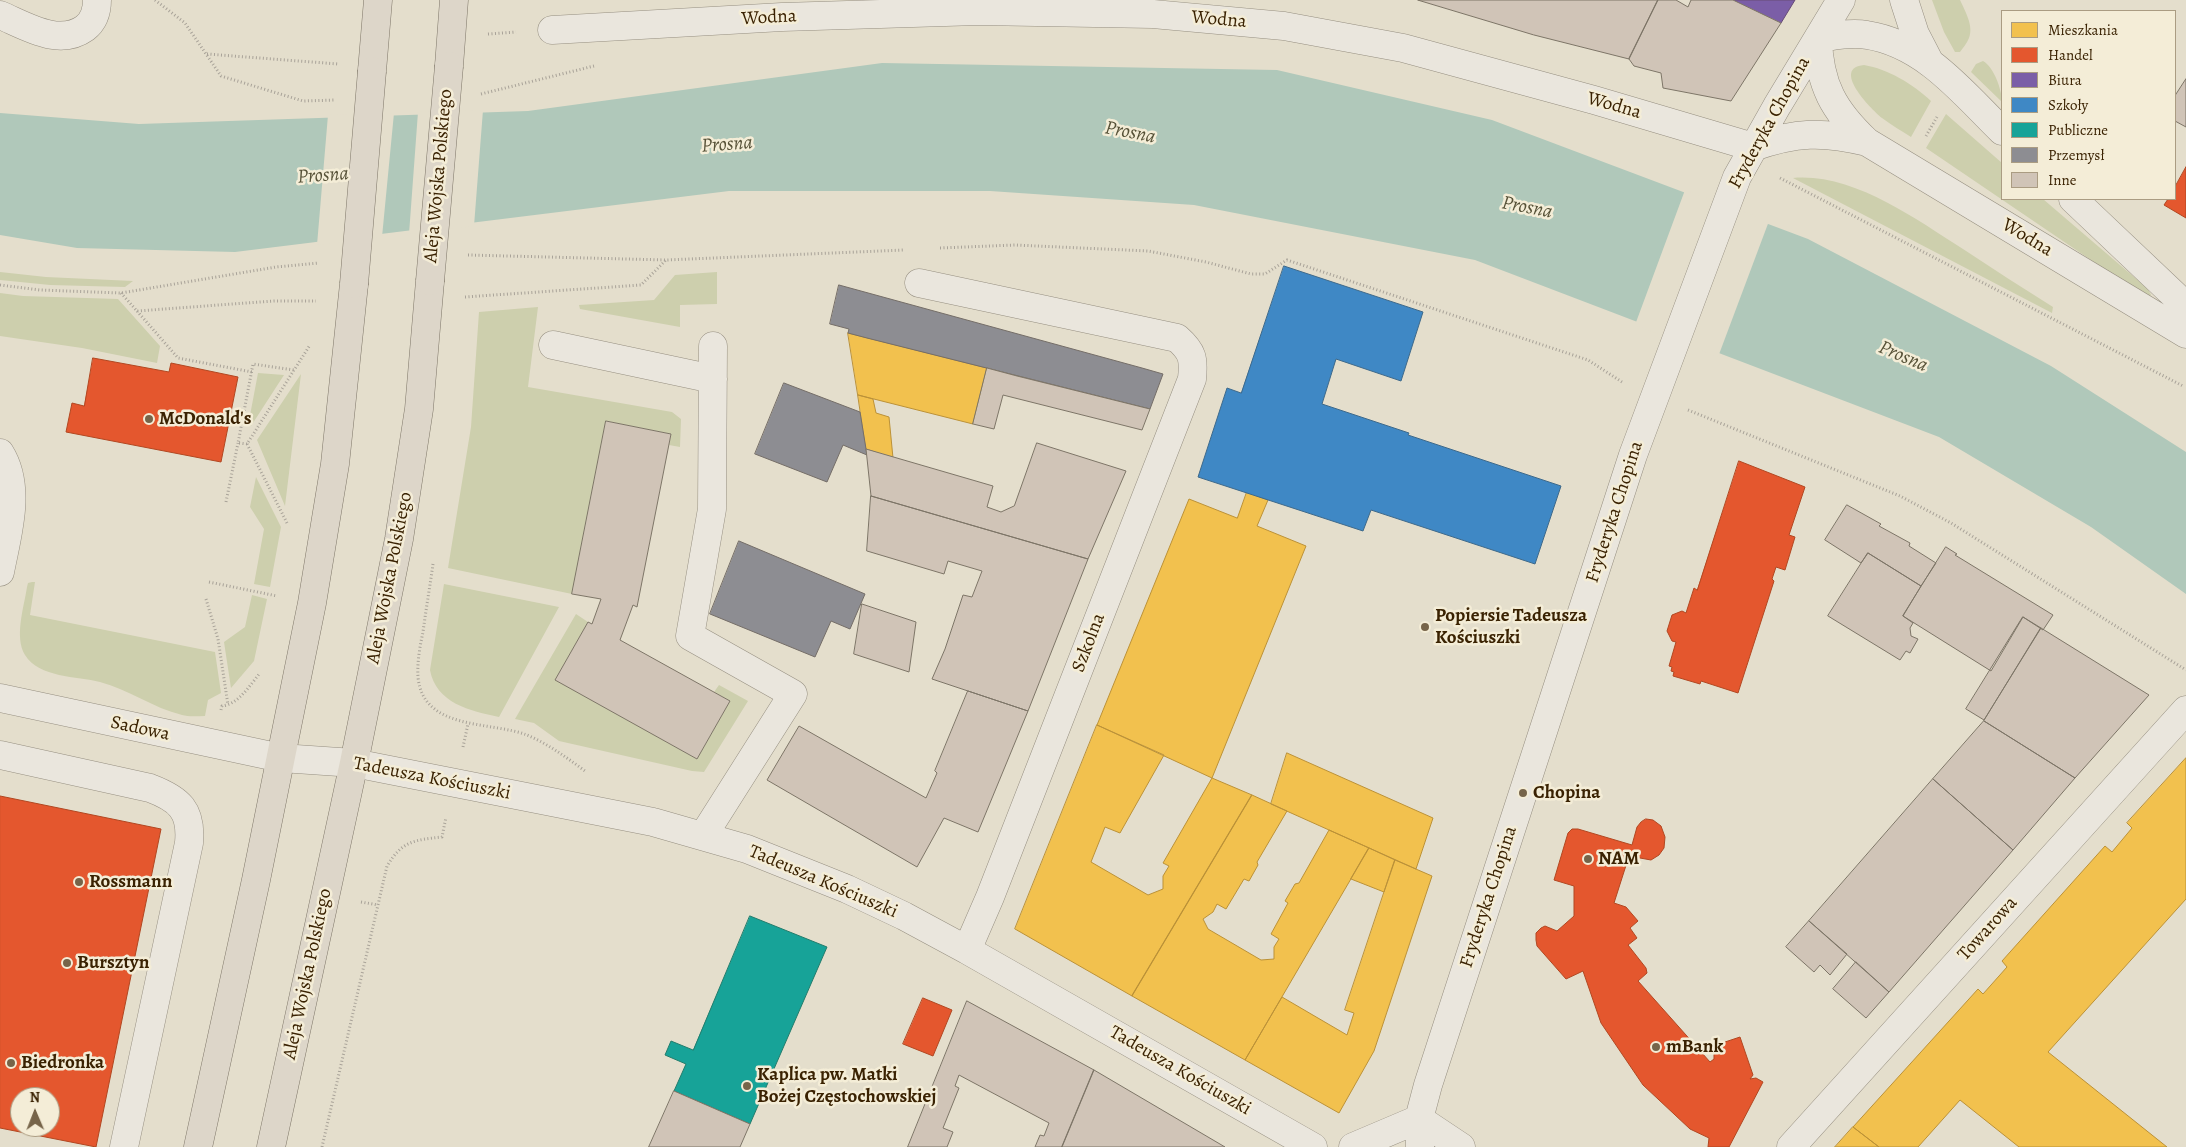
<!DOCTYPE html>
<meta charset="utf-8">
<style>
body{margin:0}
#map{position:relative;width:2186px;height:1147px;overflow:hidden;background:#e4decc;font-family:Alegreya,serif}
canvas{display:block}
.legend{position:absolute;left:2001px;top:10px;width:175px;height:190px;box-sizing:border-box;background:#f4edd7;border:1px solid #aa9c82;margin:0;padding:6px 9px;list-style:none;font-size:15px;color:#3a2202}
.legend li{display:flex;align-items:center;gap:10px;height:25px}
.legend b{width:25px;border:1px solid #aa9c82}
.north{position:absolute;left:10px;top:1087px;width:50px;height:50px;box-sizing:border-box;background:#f4edd7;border:1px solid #aa9c82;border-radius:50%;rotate:359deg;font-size:14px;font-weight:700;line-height:20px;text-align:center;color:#3a2202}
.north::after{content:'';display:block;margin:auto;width:18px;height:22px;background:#766449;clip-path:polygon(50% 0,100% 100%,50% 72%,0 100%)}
</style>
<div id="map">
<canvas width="2186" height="1147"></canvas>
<ul class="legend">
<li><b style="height:14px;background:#f2c14e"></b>Mieszkania</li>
<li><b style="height:14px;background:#e4572e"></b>Handel</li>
<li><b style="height:14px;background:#7b5ea7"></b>Biura</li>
<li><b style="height:14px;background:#3f88c5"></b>Szkoły</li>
<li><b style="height:14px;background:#17a398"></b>Publiczne</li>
<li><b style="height:14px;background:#8d8d92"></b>Przemysł</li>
<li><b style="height:14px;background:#d0c4b7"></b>Inne</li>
</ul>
<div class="north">N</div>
</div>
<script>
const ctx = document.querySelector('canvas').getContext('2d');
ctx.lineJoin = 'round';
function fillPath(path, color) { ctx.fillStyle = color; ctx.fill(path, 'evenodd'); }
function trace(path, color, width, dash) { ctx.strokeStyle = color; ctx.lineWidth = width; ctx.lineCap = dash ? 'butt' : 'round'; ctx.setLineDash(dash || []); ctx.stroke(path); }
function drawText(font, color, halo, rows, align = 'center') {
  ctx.font = font + ' Alegreya,serif'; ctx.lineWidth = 5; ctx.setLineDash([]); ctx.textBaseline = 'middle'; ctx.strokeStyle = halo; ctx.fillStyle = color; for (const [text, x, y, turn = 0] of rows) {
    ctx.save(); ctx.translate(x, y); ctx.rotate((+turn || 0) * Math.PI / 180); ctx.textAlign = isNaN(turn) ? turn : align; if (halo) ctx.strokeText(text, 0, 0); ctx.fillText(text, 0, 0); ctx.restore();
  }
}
fillPath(new Path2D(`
 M1932 0H1960C1965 11 1974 26 1969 38 1967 43 1963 48 1960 52H1955L1944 32Z
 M1983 61C1994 67 2002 90 2002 102L1971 72 1976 64Z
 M1864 65C1888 69 1913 84 1931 101L1911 137C1902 131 1891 125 1882 118 1870 108 1831 68 1864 65Z
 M1946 114 2002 163V199H2043L2148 289 2151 295 2149 297 2141 294 1926 148Z
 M1793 178C1853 173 1914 218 1963 249 1993 269 2023 288 2053 307L2052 313Z
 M0 272 46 277 133 281 125 287 50 285 0 280Z
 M717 272V304L680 305V327L580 309 579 305 654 300 675 275Z
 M0 293 23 296 118 299 160 346 157 363 82 348 0 336Z
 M538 307 528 387 672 412 681 419 680 447 669 445 671 434 606 421 572 594 448 568 471 427 479 312Z
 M258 373 284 375 251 426H248Z
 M301 374 285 506 257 440Z
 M256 477 281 527 270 587 254 584 264 529 250 507Z
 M32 582H35L30 615 215 652 221 693 208 700 205 716C197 716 189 717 182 715 153 708 128 689 100 682 77 676 39 678 25 655 14 637 24 607 27 587L28 583Z
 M444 584 559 607 499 717C470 711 436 703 430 670Z
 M252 595 267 599 254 661 231 688 224 642 245 627Z
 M576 614 588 622 556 680 697 759 730 701 714 692 719 685 748 701 704 772 692 771 559 741 534 723 515 719Z`), '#cdcfad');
fillPath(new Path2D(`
 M882 63 1277 70 1492 120 1808 239 2051 366 2186 452V594L2091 527 1939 437 1475 260 1194 205 990 191H729L235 252 77 248 0 235V113L139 124 528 111Z`), '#b0c8ba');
fillPath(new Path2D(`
 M483 110 474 226 409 234 418 112Z
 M394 113 382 237 317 245 328 115Z
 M1685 190 1769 221 1718 357 1635 325Z`), '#e4decc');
const homes = new Path2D(`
 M848 333 987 368 973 424 858 395Z
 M858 395 873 399 876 413 889 417 893 458 866 449Z
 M1247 492 1268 500 1257 526 1306 546 1212 778 1097 725 1189 499 1237 518Z
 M1097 725 1164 755 1120 833 1105 827 1091 862 1148 895 1163 889V876L1169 866 1163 863 1212 778 1252 795 1132 996 1015 929Z
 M1287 753 1433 818 1416 869 1271 804Z
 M2186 758V899L2048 1052 2167 1147H2019L1960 1100 1918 1147H1879L1853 1127 1978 989 1983 994 2007 967 2002 961 2105 846 2112 852 2132 828 2127 823Z
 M1252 795 1287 811 1257 862 1258 865 1249 881 1244 879 1226 909 1217 904 1213 912 1203 919 1208 929 1261 960 1274 959V947L1279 939 1271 934 1288 903 1285 901 1295 884 1299 883 1329 830 1369 848 1245 1060 1132 996Z
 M1369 848 1395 860 1384 892 1351 879Z
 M1395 860 1432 876 1374 1051 1339 1113 1245 1060 1282 997 1347 1035 1354 1013 1345 1010Z
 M1853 1127 1879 1147H1835Z`);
fillPath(homes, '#f2c14e');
trace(homes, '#bb9137', 1);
const shops = new Path2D(`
 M2186 167V218L2164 205 2168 199H2175V187Z
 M93 358 169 372 171 363 238 377 221 462 66 432 72 403 84 406Z
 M1739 461 1805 487 1789 535 1795 537 1785 570 1776 567 1772 579 1774 581 1738 693 1701 681 1700 684 1673 676 1674 672 1671 671 1672 667 1669 666 1676 642 1672 641 1667 631 1672 615 1682 611 1686 613 1694 588 1697 590Z
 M0 796 161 829 96 1147 0 1128ZM20 1097H50V1127H20Z
 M1646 819 1653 820 1661 826 1665 837 1664 848 1659 855 1651 860 1629 856 1614 903 1626 907 1638 921 1630 928 1637 938 1628 945 1646 968 1647 973 1638 981 1710 1062 1714 1059V1054L1717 1049 1716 1045 1740 1037 1753 1075 1750 1079 1756 1078 1763 1082 1729 1147H1708L1709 1138 1690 1129 1643 1085 1601 1023 1583 971 1566 979 1537 946 1536 940V933L1541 928 1545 926 1557 931 1574 916V886L1554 880 1568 833 1572 829H1578L1632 845 1637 827 1641 822Z
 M923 998 952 1010 933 1056 903 1044Z`);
fillPath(shops, '#e4572e');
trace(shops, '#b14721', 1);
const offices = new Path2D(`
 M1733 0H1795L1781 23Z`);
fillPath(offices, '#7b5ea7');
trace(offices, '#684c76', 1);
const schools = new Path2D(`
 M1284 266 1423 312 1401 381 1336 359 1322 404 1409 433 1408 435 1561 486 1535 564 1371 510 1363 531 1198 477 1227 388 1241 393Z`);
fillPath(schools, '#3f88c5');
trace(schools, '#3e698a', 1);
const public = new Path2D(`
 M750 916 827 947 750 1124 674 1091 686 1064 665 1055 671 1041 693 1050Z`);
fillPath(public, '#17a398');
trace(public, '#227c6b', 1);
const industry = new Path2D(`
 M839 285 1142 368 1163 374 1150 409 867 338 848 333 849 329 830 324Z
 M784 383 860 412 867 455 843 445 827 482 755 454Z
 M739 541 865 594 850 629 831 621 815 657 710 614Z`);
fillPath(industry, '#8d8d92');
trace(industry, '#746d67', 1);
const building = new Path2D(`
 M1418 0H1658L1629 59 1534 35Z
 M1658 0H1676L1688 7 1691 0H1733L1781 23 1731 101 1663 88 1661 73 1634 66 1629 59Z
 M2186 79V127L2175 121V96Z
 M987 368 1017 376 1150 409 1142 430 1003 395 994 429 973 424Z
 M606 421 671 434 637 607 633 605 620 640 730 701 697 759 555 680 588 622 592 624 601 599 572 594Z
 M1037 443 1126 471 1088 559 871 496 866 449 993 486 987 507 1001 512 1014 506Z
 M871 496 1088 559 1028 711 932 679 945 649 963 595 972 597 982 571 948 561 944 574 867 551Z
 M1847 505 1881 524 1879 526 1910 543 1909 546 1936 563 1921 586 1868 553 1861 563 1825 540Z
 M1946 547 1957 554 1955 555 2053 615 2043 630 2023 617 1991 671 1903 616Z
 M1868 553 1921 586 1903 616 1913 623 1910 628 1911 636 1918 639 1910 653 1906 651 1900 660 1828 616Z
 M862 604 916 622 909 672 854 654Z
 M2023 617 2041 628 1984 720 1966 709Z
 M2041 628 2149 695 2075 778 1984 721Z
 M968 691 1028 711 978 832 944 818 917 867 767 780 799 726 926 798 937 773 935 771Z
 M1984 721 2075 778 2013 850 1933 779Z
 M1933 779 2013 850 1889 992 1809 921Z
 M1809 921 1847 954 1830 975 1820 965 1814 972 1786 947Z
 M1856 962 1889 992 1866 1018 1833 989Z
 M967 1001 1094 1070 1062 1147H1035L1040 1135 1044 1136 1049 1123 959 1075 955 1086 959 1088 943 1128 953 1132 947 1147H908Z
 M1094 1070 1225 1147H1062Z
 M674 1091 750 1124 740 1147H649Z`);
fillPath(building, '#d0c4b7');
trace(building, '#7d7567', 1);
const minor = new Path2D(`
 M1904 0 1915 34 1930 63
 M0 15C26 26 59 47 85 28 94 21 97 11 97 0
 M552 30 782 17 978 11 1153 14 1284 26 1403 48 1594 100 1753 147C1796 132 1823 131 1867 142
 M1818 38C1819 85 1834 111 1867 142L2186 334
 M1818 38C1834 36 1851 32 1867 35 1925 44 1963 93 2002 131
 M2073 199 2186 306
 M919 283 1177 338C1193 352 1194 359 1192 379L990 897 967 950
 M553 345 713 379
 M0 453C22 488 7 535 0 572
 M0 698 281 758 354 763 653 822 747 849 847 889 904 916 967 950 1313 1147
 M0 755 150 788C179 799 192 810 189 843L124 1147
 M703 836 793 694 690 636 712 509 713 346
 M1419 1119 1461 1147
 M1353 1147 1419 1119
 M1420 1147 1419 1119 1428 1085 1633 455 1737 177 1777 106 1841 0
 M1791 1147 2186 710`);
const major = new Path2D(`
 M449 66 454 0
 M372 71 378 0
 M198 1147 256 880 312 603 335 464 354 284
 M271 1147 354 763 399 539 419 409 430 281`);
trace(minor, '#968f81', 29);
trace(major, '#7d7567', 29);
trace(new Path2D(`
 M155 0 185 23 221 76 303 101 335 100
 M488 34 516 32
 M207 54 338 64
 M481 94 594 66
 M1926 136 1937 117
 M1780 178 2183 386
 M940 248 1015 245 1148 251 1206 262 1251 274H1265L1287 260 1588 360 1622 382
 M468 255 666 260 904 250
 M0 285 40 290 121 293 276 267 319 263
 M121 293 137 311 274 301H316
 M465 297 641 285 666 260
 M137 311 178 358 252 372
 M1688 410 1900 496 1951 523 2186 670
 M247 444 238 443 253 364 294 370
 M226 502 238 443
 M287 523 247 444 310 345
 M433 564C430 586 426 609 423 632 420 646 417 662 418 677 423 731 491 721 527 735 548 744 566 757 585 771
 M209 582 277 596
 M206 599 218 639 228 705
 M221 710 222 706C239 704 250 685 260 673
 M463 747 468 724
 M361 902 378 905
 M322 1147 387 866C402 841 414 840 442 837L446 817`), '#a8a298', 3, [1, 2.5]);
trace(minor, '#eae6dd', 28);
trace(major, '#ddd6c9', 28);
const majorBridge = new Path2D(`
 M430 281 449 66
 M354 284 372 71`);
trace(majorBridge, '#7d7567', 29, []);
trace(majorBridge, '#ddd6c9', 28);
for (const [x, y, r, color] of [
 [149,419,5,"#766449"],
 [1425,627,5,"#766449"],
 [1523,793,5,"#766449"],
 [1588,859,5,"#766449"],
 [79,882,5,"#766449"],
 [67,963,5,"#766449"],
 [1656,1047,5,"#766449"],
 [11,1063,5,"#766449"],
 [747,1086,5,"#766449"]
]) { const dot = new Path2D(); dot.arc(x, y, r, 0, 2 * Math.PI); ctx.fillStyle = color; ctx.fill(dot); trace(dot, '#f4edd7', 2); }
drawText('19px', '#3a2202', '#f4edd7', [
 ["Wodna",769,18,-3],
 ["Wodna",1219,20,5],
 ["Wodna",1614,106,16],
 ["Fryderyka Chopina",1770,123,-61],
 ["Aleja Wojska Polskiego",439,176,-85],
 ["Wodna",2027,238,31],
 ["Fryderyka Chopina",1615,512,-72],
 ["Aleja Wojska Polskiego",390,578,-79],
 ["Szkolna",1089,643,-69],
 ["Sadowa",140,729,12],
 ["Tadeusza Kościuszki",432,779,11],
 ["Tadeusza Kościuszki",823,882,23],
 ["Fryderyka Chopina",1489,897,-72],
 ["Towarowa",1988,929,-48],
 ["Aleja Wojska Polskiego",308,974,-78],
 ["Tadeusza Kościuszki",1180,1071,30]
]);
drawText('bold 19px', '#3a2202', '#f4edd7', [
 ["McDonald's",159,419],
 ["Popiersie Tadeusza",1435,616],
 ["Kościuszki",1435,638],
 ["Chopina",1533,793],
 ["NAM",1598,859],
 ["Rossmann",89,882],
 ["Bursztyn",77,963],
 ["mBank",1666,1047],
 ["Biedronka",21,1063],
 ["Kaplica pw. Matki",757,1075],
 ["Bożej Częstochowskiej",757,1097]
], 'left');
drawText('italic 20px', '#565137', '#f4edd7', [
 ["Prosna",1130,133,11],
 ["Prosna",727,145,-4],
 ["Prosna",323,176,-4],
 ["Prosna",1527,208,11],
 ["Prosna",1903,357,23]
]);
</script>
